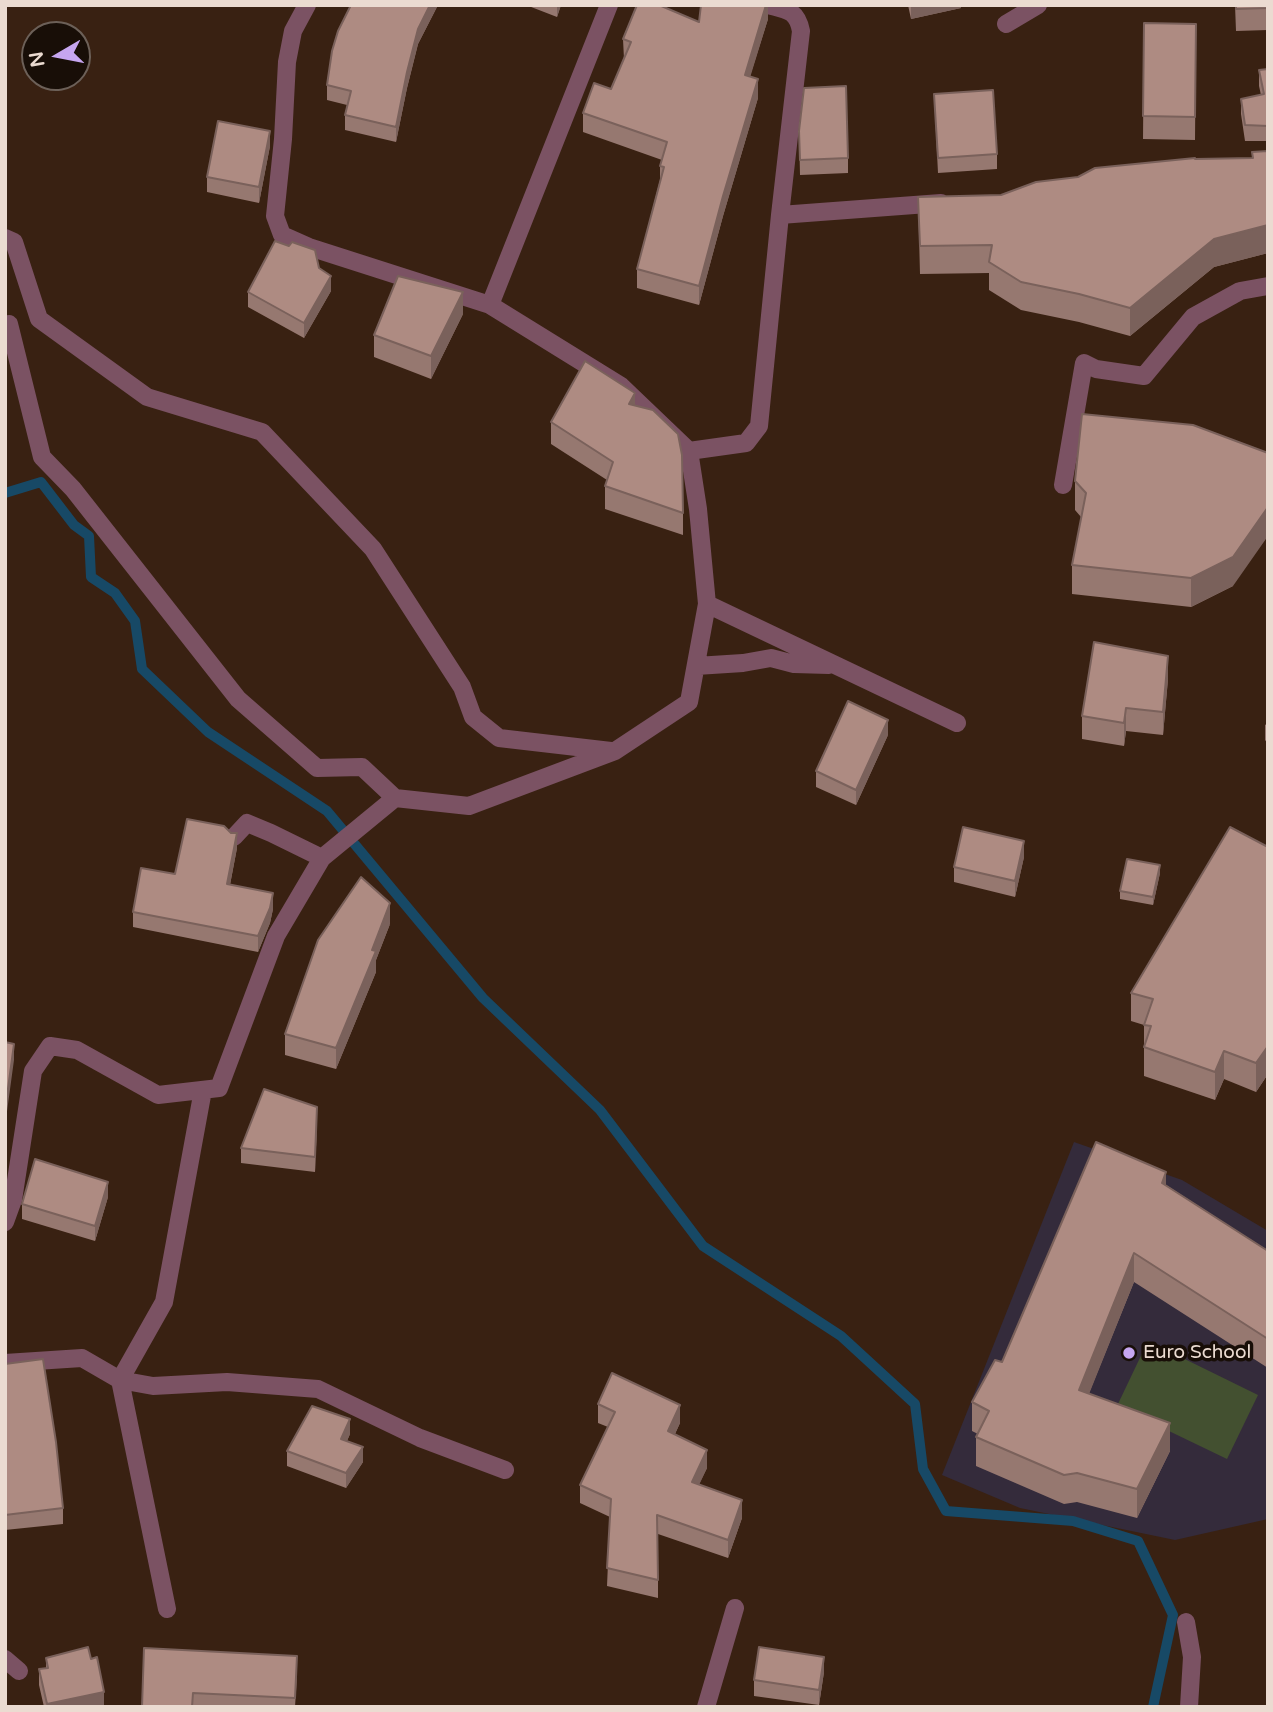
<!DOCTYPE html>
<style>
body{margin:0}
#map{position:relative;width:1273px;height:1712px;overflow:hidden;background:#392112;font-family:"Varela Round",sans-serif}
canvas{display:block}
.frame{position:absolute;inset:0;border:7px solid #ebdbd1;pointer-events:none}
.north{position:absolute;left:21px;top:21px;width:70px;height:70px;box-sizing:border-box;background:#180e07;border:2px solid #6c6058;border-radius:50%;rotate:260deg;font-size:19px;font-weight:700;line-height:28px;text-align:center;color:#ebdbd1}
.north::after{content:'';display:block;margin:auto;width:24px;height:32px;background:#c6a6f0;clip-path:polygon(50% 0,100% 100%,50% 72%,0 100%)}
</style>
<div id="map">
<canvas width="1273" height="1712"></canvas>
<div class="frame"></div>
<div class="north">N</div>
</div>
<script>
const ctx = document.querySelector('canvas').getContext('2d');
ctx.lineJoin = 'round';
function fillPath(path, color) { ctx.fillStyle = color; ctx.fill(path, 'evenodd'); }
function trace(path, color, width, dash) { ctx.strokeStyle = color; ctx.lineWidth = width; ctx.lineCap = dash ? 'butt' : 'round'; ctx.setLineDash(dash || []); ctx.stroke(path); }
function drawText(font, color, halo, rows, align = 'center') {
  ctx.font = font + ' "Varela Round",sans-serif'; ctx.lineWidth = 7; ctx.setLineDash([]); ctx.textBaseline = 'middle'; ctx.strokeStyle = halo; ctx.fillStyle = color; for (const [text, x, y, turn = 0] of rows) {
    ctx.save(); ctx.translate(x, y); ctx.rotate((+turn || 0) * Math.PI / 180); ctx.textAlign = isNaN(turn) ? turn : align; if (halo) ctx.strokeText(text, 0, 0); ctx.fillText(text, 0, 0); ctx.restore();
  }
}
fillPath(new Path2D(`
 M1074 1142 1182 1180 1268 1231V1519L1175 1540 1020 1508 942 1475Z`), '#342b3b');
fillPath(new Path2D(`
 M1148 1341 1258 1395 1227 1459 1117 1406Z`), '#435030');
trace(new Path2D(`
 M5 493 41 482 74 525 89 536 91 577 115 593 135 621 142 669 208 732 327 811 483 998 600 1110 703 1246 841 1336 915 1404 923 1469 946 1511 1073 1521 1138 1541 1173 1615 1153 1707`), '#174966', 10);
trace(new Path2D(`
 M1006 24 1038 5
 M780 215 941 203
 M5 238 14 242 39 319 147 397 262 432 373 549 462 687 473 717 499 738 611 751
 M490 305 609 5
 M9 324 42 457 73 489 238 699 317 768 362 767 395 798
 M689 451 746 443 759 426 780 215 801 31C797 10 787 10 768 5
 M1063 485 1084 363 1096 369 1144 376 1193 317 1240 291 1268 286
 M707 604 957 723
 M696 666 743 663 771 658 794 664 829 665
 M234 837 247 823 271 833 322 858
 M203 1090 164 1302 120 1380 153 1386 227 1382 318 1389 420 1438 505 1470
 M5 1222 13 1200 33 1071 50 1046 77 1050 158 1095 219 1088 276 936 322 858 395 798 469 806 615 751 689 702 707 604 698 509 689 451 621 386 490 305 309 247 282 235 275 216 283 139 287 62 293 31 307 5
 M5 1363 82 1358 120 1380 167 1609
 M1186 1622 1192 1657 1189 1707
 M5 1659 19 1671
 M706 1707 735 1608`), '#7b5263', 18);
fillPath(new Path2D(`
 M351 5H438L418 44 407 88 396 142 345 130V115L347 105 327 100V85Z
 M526 5H561L557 17Z
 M768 5V19L750 76 758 98 723 216 699 305 637 288V269L660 180V166L662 160 583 132V113L611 89 624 59 623 39Z
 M908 5H961V8L911 19Z
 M1235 5H1268V30L1236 31Z
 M1144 23 1196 24 1195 140 1143 139Z
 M1268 69V141H1245L1241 114V99L1261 95 1259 86V70Z
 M934 94 997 154V169L938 173Z
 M799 131 848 158V173L800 175Z
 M270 146 259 203 207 192V177Z
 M1268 151V253L1214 267 1130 336 1079 322 1021 310 989 290V273L920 274 918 197 1001 195 1078 177 1195 159 1252 158V152Z
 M289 246 319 268 331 291 304 338 248 307V292Z
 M463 314 431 379 374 357V335Z
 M635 406 683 513V535L605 509V486L607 480 551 444V422Z
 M1075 481 1233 586 1191 607 1072 594V565L1081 517 1075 510Z
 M1168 679 1163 735 1126 731 1124 746 1082 739V716Z
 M1268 723V744L1265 740V725Z
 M888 735 856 805 816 787V771Z
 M1268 847V1074L1256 1092 1224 1079 1215 1100 1144 1076V1025L1131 1021V993Z
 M237 848 230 885 273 909 270 923 258 952 133 927V912L175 874Z
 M1024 857 1015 897 954 882V867Z
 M1160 873 1153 905 1120 899V891Z
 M390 924 376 960V972L336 1069 285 1055V1034Z
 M317 1123 315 1172 241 1163V1148Z
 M1166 1185 1268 1251V1368L1134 1282 1089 1393 1170 1451 1137 1518 1077 1502 1064 1504 976 1466V1437L978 1434 972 1431V1402L1002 1362Z
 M108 1197 95 1241 22 1219V1204Z
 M5 1364 63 1508V1524L5 1530Z
 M598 1404 680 1423 675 1434 707 1468 699 1484 742 1518 728 1558 658 1534V1598L607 1586 610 1517 580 1503V1485L608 1427 598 1423Z
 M350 1434 347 1441 363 1462 346 1488 287 1466V1451Z
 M144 1648 297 1676 295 1707H142Z
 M46 1658 104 1707H44L39 1685V1669L46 1668Z
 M824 1672 819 1705 754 1696V1680Z`), '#967870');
fillPath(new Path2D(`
 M430 5H438L418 44 407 88 396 142V127L407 72 418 29Z
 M557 5H561L557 17Z
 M766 5H768V19L745 94V75Z
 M911 5H961V8L911 19Z
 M758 79V98L723 216 699 305V286L723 196Z
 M270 131V146L259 203V187Z
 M1268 225V253L1214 267 1130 336V308L1214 239Z
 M331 276V291L304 338V323Z
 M463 292V314L431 379V356Z
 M635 393V416L629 404Z
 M1268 507V536L1233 586 1191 607V578Z
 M1168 656V679L1163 735V712Z
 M1126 708V731L1124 746V723Z
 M888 720V735L856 805V790Z
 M237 833V848L227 900V884Z
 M1024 841V857L1015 897V881Z
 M1160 865V873L1153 905V897Z
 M273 893V909L270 923 258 952V936Z
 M390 903V924L376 960V972L336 1069V1048L372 950Z
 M14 1044V1060L5 1126V1111Z
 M1268 1046V1074L1256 1092V1063Z
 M1224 1051V1079L1215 1100V1072Z
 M317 1107V1123L315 1172V1157Z
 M1166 1172V1201L1162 1183Z
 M108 1182V1197L95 1241V1226Z
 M1134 1253V1282L1079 1419V1390Z
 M680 1405V1423L668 1449V1431Z
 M350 1419V1434L341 1454V1439Z
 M1170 1423V1451L1137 1518V1489Z
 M363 1447V1462L346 1488V1473Z
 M707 1450V1468L692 1500V1482Z
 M742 1500V1518L728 1558V1540Z
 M824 1657V1672L819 1705V1690Z
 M104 1692V1707H47V1704Z`), '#7a615b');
const building = new Path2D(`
 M351 5H430L418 29 407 72 396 127 345 115 351 91 327 85 332 51 338 31Z
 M637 5H659L699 22 701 5H766L745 75 758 79 723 196 699 286 637 269 664 167 660 166 667 142 583 113 594 83 611 89 631 42 623 39Z
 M1236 5H1268V8L1236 9Z
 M1144 23 1196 24 1195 117 1143 116Z
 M1268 69V126L1245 125 1241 99 1264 94 1259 70Z
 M846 86 848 158 800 160 799 131 804 88Z
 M993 90 997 154 938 158 934 94Z
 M218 121 270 131 259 187 207 177Z
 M1268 151V225L1214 239 1130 308 1079 294 1021 282 989 262 992 245 920 246 918 197 1001 195 1036 182 1078 177 1095 168 1195 158V159L1253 158 1252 152Z
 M275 241 289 246 292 242 315 250 319 268 331 276 304 323 248 292Z
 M398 276 463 292 431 356 374 335Z
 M585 361 635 393 629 404 653 410 678 434 682 455 683 513 605 486 613 462 551 422Z
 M1082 414 1193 425 1268 453V507L1233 557 1191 578 1072 565 1086 493 1075 481Z
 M1094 642 1168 656 1163 712 1126 708 1124 723 1082 716Z
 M848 701 888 720 856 790 816 771Z
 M187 819 224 826 231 833H237L227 884 273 893 270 908 258 936 133 912 141 868 175 874Z
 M963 827 1024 841 1015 881 954 867Z
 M1230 827 1268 847V1046L1256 1063 1224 1051 1215 1072 1144 1047 1151 1026 1144 1025 1153 999 1131 993Z
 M1127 859 1160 865 1153 897 1120 891Z
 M361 877 390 903 372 950 376 951 336 1048 285 1034 318 940Z
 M5 1042 14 1044 5 1111Z
 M264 1089 317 1107 315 1157 241 1148Z
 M1096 1142 1166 1172 1162 1183 1268 1251V1339L1134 1253 1079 1390 1170 1423 1137 1489 1077 1473 1064 1475 976 1437 989 1411 972 1402 995 1360 1002 1362Z
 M35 1159 108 1182 95 1226 22 1204Z
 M43 1359 56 1442 63 1508 5 1515V1364Z
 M612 1373 680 1405 668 1431 707 1450 692 1482 742 1500 728 1540 657 1515 658 1580 607 1568 611 1499 580 1485 615 1412 598 1404Z
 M312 1406 350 1419 341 1439 363 1447 346 1473 287 1451Z
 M88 1647 91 1659 97 1657 104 1692 47 1704 39 1669 48 1668 46 1658Z
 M759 1647 824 1657 819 1690 754 1680Z
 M144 1648 297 1656 295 1698 193 1693 192 1707H142Z`);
fillPath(building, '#ae8b82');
trace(building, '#7a615b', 2);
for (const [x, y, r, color] of [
 [1129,1353,7,"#c6a6f0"]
]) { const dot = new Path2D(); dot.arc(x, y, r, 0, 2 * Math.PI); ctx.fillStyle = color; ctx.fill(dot); trace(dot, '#180e07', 2.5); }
drawText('19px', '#ebdbd1', '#180e07', [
 ["Euro School",1143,1353]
], 'left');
</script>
